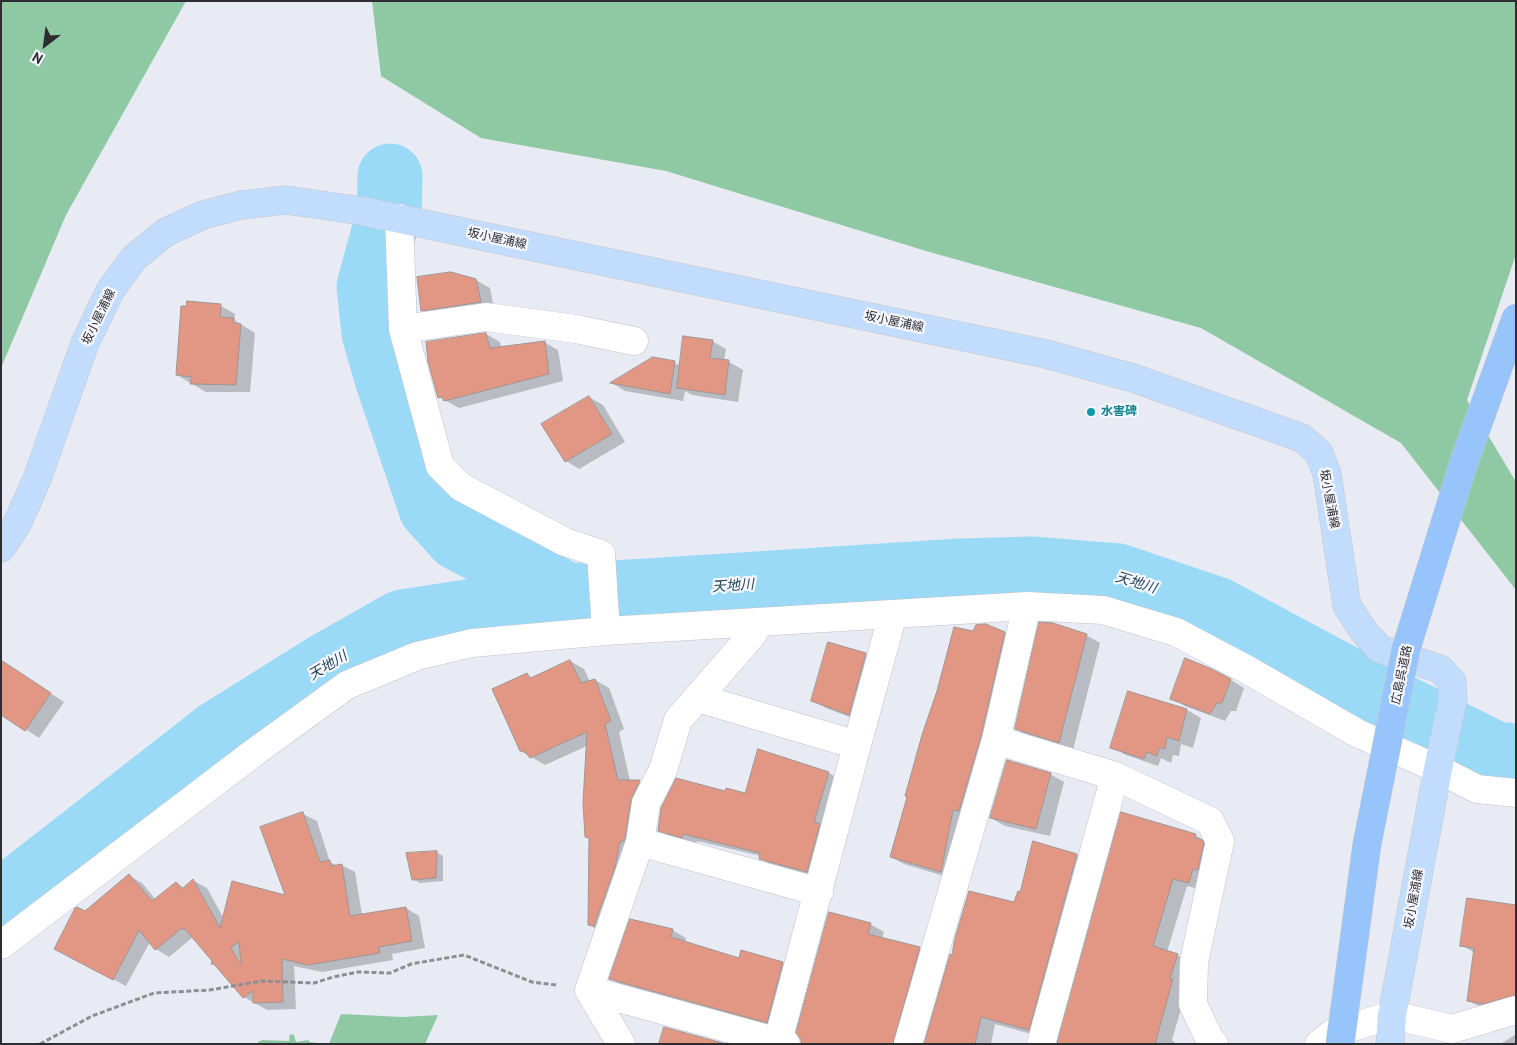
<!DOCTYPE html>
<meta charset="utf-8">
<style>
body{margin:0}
#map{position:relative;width:1517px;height:1045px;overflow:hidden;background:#e8eaf4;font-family:"PT Sans",sans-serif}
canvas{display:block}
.frame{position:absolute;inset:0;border:2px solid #2d2d31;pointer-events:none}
.north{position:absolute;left:20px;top:20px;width:50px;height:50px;-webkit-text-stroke:4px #f6f7ff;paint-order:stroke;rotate:210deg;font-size:14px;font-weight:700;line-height:20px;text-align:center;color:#2d2d31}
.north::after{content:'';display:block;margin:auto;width:18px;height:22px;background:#2d2d31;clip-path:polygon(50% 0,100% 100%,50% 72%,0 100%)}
</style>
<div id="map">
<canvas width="1517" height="1045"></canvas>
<div class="frame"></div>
<div class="north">N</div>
</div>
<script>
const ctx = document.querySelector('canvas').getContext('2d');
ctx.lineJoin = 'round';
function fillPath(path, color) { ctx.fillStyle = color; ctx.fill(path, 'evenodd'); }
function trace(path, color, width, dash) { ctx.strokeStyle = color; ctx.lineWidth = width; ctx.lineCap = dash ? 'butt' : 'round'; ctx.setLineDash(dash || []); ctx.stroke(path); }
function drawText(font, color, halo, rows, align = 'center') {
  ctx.font = font + ' "PT Sans","Noto Sans JP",sans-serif'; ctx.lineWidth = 4.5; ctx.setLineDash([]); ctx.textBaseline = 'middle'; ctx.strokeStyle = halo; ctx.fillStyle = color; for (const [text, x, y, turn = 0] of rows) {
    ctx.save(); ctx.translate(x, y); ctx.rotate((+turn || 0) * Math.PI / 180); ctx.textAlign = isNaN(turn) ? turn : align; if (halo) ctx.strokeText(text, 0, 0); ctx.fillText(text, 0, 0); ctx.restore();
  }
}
fillPath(new Path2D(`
 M1 1H186L66 215 1 368Z
 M372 1H1516V254L1467 400 1516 482V590L1401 443 1201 328 926 251 666 171 481 138 381 76Z
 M341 1014 403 1017 438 1015 425 1044H329Z
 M290 1034 294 1035 296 1042 308 1040 310 1042 324 1044H258V1042L262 1040 289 1041Z`), '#8ec9a3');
fillPath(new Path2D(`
 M476 280 490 288 494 309 436 318 422 310Z
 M221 306 235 314 234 320 255 333 250 392H206L177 375Z
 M486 334 500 342 501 347 544 342 558 350 563 381 459 408 439 397Z
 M712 341 726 349 724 361 729 362 743 370 738 402 692 395 685 391 683 401 625 391 612 383 654 359 674 363 681 366Z
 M589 397 603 405 625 442 579 469 566 461Z
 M974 632 1004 633 1018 641 954 879 904 864 891 857Z
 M1086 635 1100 643 1073 750 1030 737 1016 729Z
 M866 654 879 662 863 722 826 708 813 700Z
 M570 661 584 669 590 682 595 680 609 688 624 729 619 732 630 781 640 782 653 789 603 933 589 925 590 838 587 746 545 765 521 751 527 675 533 678Z
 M25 676 64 702 39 738 1 713Z
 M1231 680 1244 688 1236 711H1231L1225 721 1185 706 1172 698Z
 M1128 692 1187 710 1201 718 1193 748 1181 744 1179 756 1173 755 1171 763 1161 758 1158 766 1126 755 1112 747Z
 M759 751 829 773 843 781 821 879 774 866 760 858 761 856 697 841 696 845 673 838 659 830 726 792 746 795Z
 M1050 774 1064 782 1050 836 1005 826 991 818Z
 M303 814 317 821 330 862 337 866 341 865 355 872 362 915 406 908 419 916 425 948 392 954 393 960 322 972 294 966 296 1009 267 1010 244 997 219 968 212 964 213 961 193 937 169 957 156 949 150 942 126 986 69 956 85 912 129 876 142 883 156 900 176 883 185 888 194 881 207 888 224 919 287 897Z
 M1195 835 1209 843 1203 890 1187 886 1167 952 1177 955 1191 963 1187 988 1172 1040 1176 1044H1066Z
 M1034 843 1077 855 1091 863 1042 1037 995 1024 991 1044H926L953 956 1015 904 1021 894Z
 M436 852 443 856V881L420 883 413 879Z
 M1516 907V1005L1482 1008 1468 1000 1475 953 1461 945Z
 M870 924 884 932 882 939 919 948 933 956 908 1044H802Z
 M672 930 686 938 685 943 739 960 782 963 796 971 781 1030 625 987 611 979Z
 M1516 1034V1044H1501Z`), '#0003');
trace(new Path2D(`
 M390 176 389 213 369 287 374 333 387 378 431 508 458 538 569 596
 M1 902 219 732 326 665 402 622 569 596 961 571 1032 569 1118 576 1216 609 1356 684 1495 754 1516 756`), '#9adaf7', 65);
const building = new Path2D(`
 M451 272 476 279 481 302 421 311 417 277Z
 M187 301 221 304 220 317 234 318V323L241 324 236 385 190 384 192 377 176 375 181 306H186Z
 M486 333 490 348 545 341 549 374 444 401 442 397 438 398 428 362 426 342Z
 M683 336 713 340 710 358 729 360 725 395 677 388Z
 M653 357 675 361 670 394 610 383Z
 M589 396 612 434 565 462 541 424Z
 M1039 622 1053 623 1087 634 1059 743 1015 729Z
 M986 624 1005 632 981 736 959 811 953 810 941 872 890 857 907 797 905 796 922 735 937 691 954 627 973 631 976 625Z
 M828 642 866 653 849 715 811 701Z
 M1185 658 1212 669 1231 679 1222 703H1217L1210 714 1170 699Z
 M1 660 51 693 25 731 1 715Z
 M570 660 581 683 595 679 611 721 605 724 618 780H640L631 800 625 838 624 841 620 842 615 867 594 926 588 925 589 838 585 837 583 803 587 732 530 758 525 752 520 751 492 689 527 673 530 678Z
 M1128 691 1187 709 1179 741 1167 737 1165 749 1159 748 1157 756 1147 752 1144 759 1110 748Z
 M758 749 829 772 814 822 820 824 807 872 759 859 760 853 683 834 682 838 658 831 661 808 676 778 725 791 726 788 745 793Z
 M1007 760 1051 773 1036 829 990 818Z
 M303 812 320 862 330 860 331 866 342 864 350 916 406 907 412 941 379 947 380 953 308 965 282 959 283 1002 253 1003V991L243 998 213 963 211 965 212 961 185 929 184 930 182 928 155 950 139 930 113 980 54 949 75 908 77 907 85 911 129 874 152 901 176 882 182 889 193 879 220 928 232 881 285 895 260 827ZM239 942 241 965 231 948Z
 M1121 812 1196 834 1195 838 1202 840 1204 843 1198 870 1193 869 1189 883 1173 879 1153 946 1178 954 1170 978 1173 979 1155 1044H1057Z
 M1033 841 1077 854 1029 1030 981 1017 975 1044H924L950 954 952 955 955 938 969 891 1014 902 1018 891 1020 892Z
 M437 851 436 878 412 880 406 853Z
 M1467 898 1516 905V995L1483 1004 1467 1001 1474 948 1460 946Z
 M829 912 871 923 868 934 920 947 893 1044H801V1040L796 1033Z
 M630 919 673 929 671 937 739 958 741 950 783 962 767 1023 609 979Z
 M664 1027 726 1044H659Z`);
fillPath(building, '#e29784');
trace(building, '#9f9592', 1);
const minor = new Path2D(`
 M399 218 403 329 440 466 461 487 565 542 601 554 606 631
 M403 329 486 317 576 329 634 341
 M698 698 857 745
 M996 740 1115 776 1210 821 1220 841 1194 962 1193 1004 1209 1038 1214 1044
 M640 842 819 892
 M1 945 256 751 347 685 417 656 472 643 606 631 1027 606 1103 610 1176 632 1246 669 1357 733 1438 769 1477 789 1516 793
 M589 990 786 1044
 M778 1041 857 745 893 614
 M621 1044 589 990 640 842 646 803 663 770 678 720 752 635 760 622
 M908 1044 996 740 1027 606
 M1041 1044 1115 776
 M1319 1044 1333 1033 1392 1015 1452 1029 1516 1010`);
const major = new Path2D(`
 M1 548 17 524 37 479 85 343 110 291 134 258 166 232 203 215 241 205 286 200 362 211 1046 354 1133 378 1302 438 1319 453 1327 474 1347 606 1365 633 1380 649 1440 669 1452 682 1453 699 1438 769 1392 1015 1390 1044`);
trace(minor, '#c0c2cb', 29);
trace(major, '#c8c8c9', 29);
trace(new Path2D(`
 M40 1044 92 1016 154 993 210 990 261 981 314 983 333 977 358 972 390 973 411 964 464 955 532 982 556 985`), '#8d8e95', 3, [5, 2.5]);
trace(minor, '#fff', 28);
trace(major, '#c1dcfd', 28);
const highwayBridge = new Path2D(`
 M1340 1044 1367 844 1406 649 1463 465 1516 318`);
trace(highwayBridge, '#c8c8c9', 29, []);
trace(highwayBridge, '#98c4fc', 28);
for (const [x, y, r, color] of [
 [1091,412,5,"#0f9aa8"]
]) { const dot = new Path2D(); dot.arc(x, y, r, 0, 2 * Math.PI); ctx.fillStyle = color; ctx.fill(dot); trace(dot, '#f6f7ff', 2); }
drawText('12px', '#2d2d31', '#f6f7ff', [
 ["坂小屋浦線",497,239,12],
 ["坂小屋浦線",99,317,-64],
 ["坂小屋浦線",894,322,12],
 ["坂小屋浦線",1329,499,79],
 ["広島呉道路",1402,675,-78],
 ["坂小屋浦線",1414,899,-80]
]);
drawText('bold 12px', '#0d838f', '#f6f7ff', [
 ["水害碑",1101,412]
], 'left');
drawText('italic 14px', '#193e4e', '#f6f7ff', [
 ["天地川",1136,583,17],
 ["天地川",733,586,-4],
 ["天地川",328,666,-31]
]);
</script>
